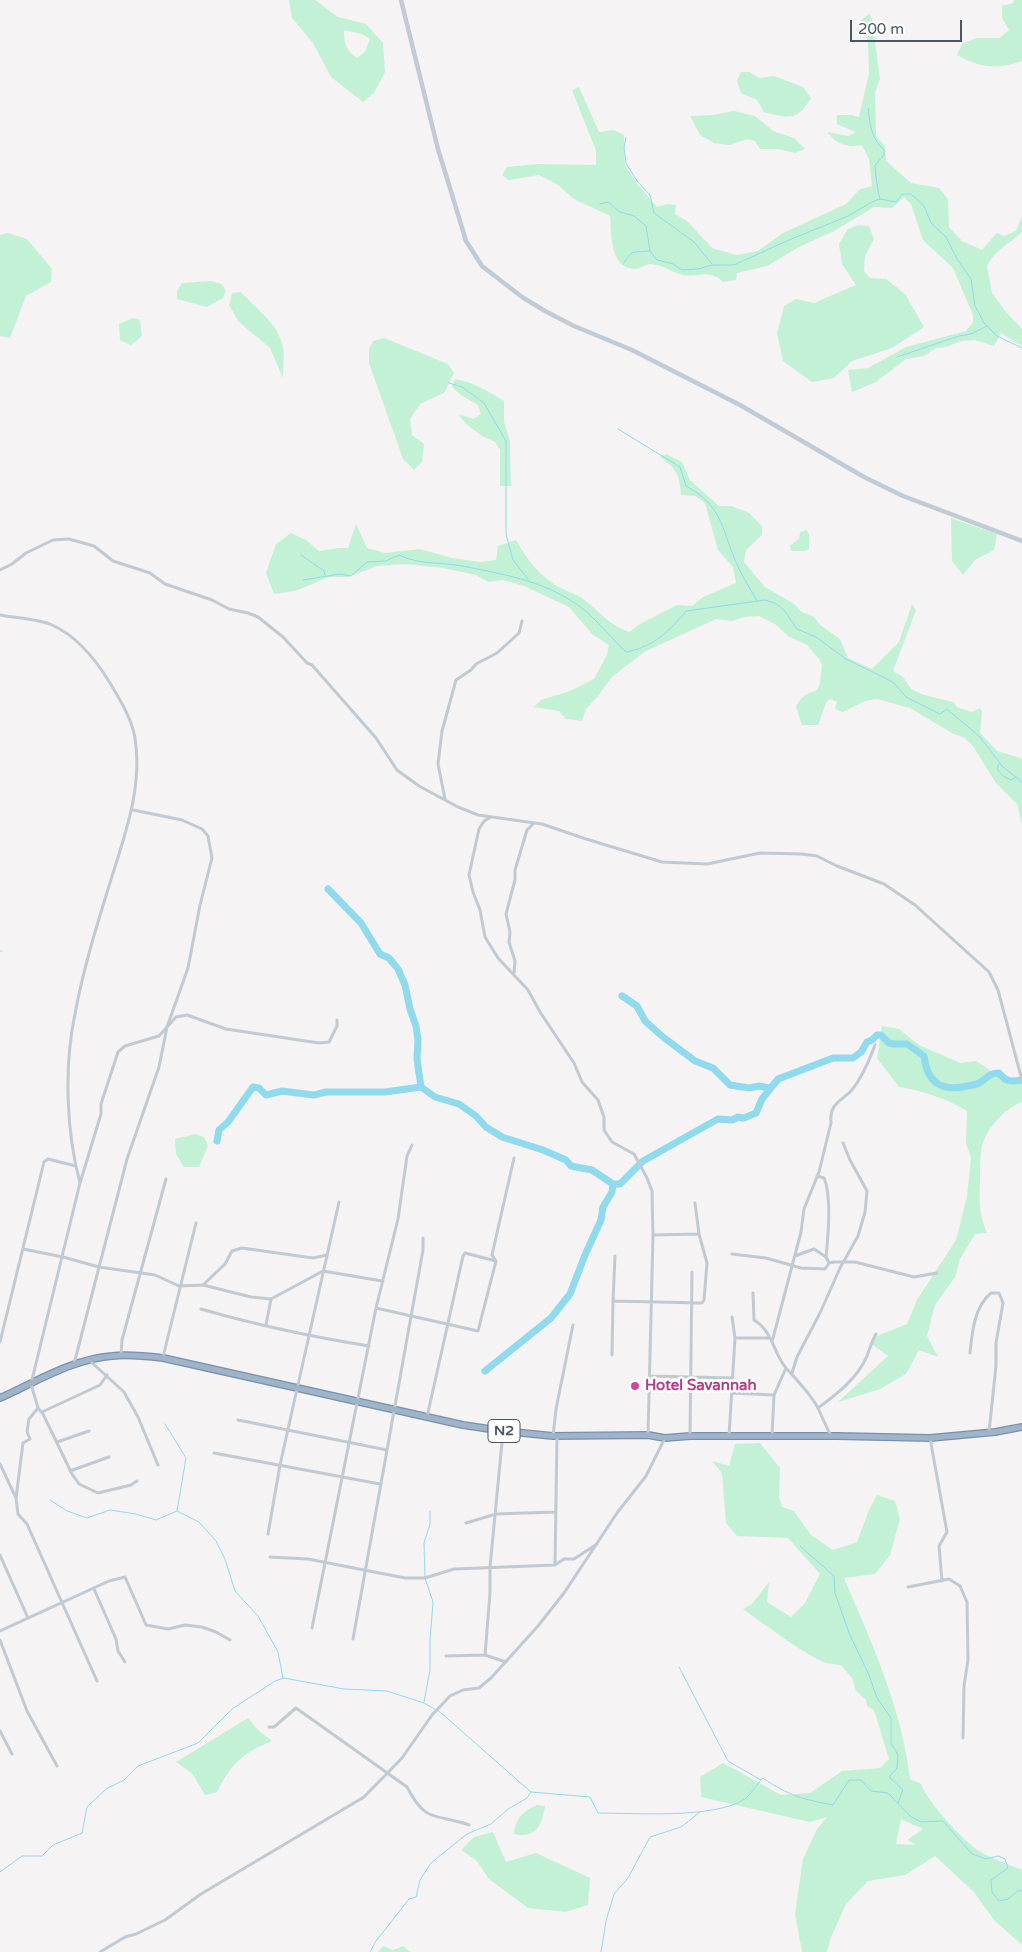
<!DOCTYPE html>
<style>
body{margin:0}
#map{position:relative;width:1022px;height:1952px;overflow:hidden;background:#f5f3f3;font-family:"Varela Round",sans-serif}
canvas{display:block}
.scale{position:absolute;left:850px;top:20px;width:112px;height:22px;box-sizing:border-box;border:2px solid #4a5661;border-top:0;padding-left:6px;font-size:15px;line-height:18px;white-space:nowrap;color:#4a5661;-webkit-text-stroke:4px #fff;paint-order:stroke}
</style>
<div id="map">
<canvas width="1022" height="1952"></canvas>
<div class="scale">200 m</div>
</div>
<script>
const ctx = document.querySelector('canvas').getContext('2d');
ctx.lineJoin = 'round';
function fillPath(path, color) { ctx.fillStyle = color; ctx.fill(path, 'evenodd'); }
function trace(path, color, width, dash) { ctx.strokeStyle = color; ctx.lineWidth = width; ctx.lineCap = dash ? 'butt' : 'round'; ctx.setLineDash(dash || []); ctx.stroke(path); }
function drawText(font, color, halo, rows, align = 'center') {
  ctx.font = font + ' "Varela Round",sans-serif'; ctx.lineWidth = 5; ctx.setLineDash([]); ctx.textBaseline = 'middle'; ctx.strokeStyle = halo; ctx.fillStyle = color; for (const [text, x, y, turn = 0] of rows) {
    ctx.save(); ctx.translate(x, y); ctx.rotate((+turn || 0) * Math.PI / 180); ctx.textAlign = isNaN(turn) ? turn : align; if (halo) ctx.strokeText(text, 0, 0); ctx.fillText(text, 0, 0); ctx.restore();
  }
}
fillPath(new Path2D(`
 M289 0H315L338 17 366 24 383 43 385 72 374 93 363 102 331 77 313 43 292 18ZM344 30 362 34 370 39 365 52 357 58C346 51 344 43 344 30Z
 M1014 0H1022V61C996 70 981 68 957 55L962 44 976 38H999L1009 30 1002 18V6L1013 3Z
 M869 14 872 19 880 79 875 92 876 136 885 146 886 161 911 183 939 188 948 199 949 227 962 241 982 250 997 233 1004 236 1016 231 1022 217V232C1008 245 996 249 987 266L992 293 1006 312 1022 329V346L1001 333 994 346 975 340 961 341 946 347 936 348 924 356 906 359 876 382 852 392 848 370 868 368 906 347 966 331 973 322V315L953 268 923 240 911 204 904 197 892 208 874 207 834 231 799 247 767 266 737 273 736 280 723 282C708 268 700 278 683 275 673 273 662 264 650 264 645 264 640 269 636 269 609 269 612 234 610 216L574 199 558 185 539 175 509 180 502 175 507 167 539 164 596 165V151L572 90 579 87 599 132 614 130 624 135 625 165 638 185 657 207 668 204 676 205 675 214 687 221 712 248 736 255 758 251 783 233 846 204 860 189 872 186 869 159 862 145C846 148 837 144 827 132L848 136 856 132 837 124V115H852L859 117 869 73 868 42 860 21Z
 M741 72H750L759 78 774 76 803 87 811 98C797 122 788 118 764 112L757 100 741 93 737 81Z
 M734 111 755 116 773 131 794 138 805 149 795 153 778 149H760L755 141 747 139 730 145 714 143 700 135 690 116 712 115Z
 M858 225 869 226 874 239 865 256 864 271 870 278 886 279 905 294 924 327 892 348 852 361 834 378 812 382 783 361 777 333 784 306 796 299 814 303 856 285 842 264 839 244 847 230Z
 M8 233 27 239 52 269 51 282 26 296 10 338 0 336V235Z
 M211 281 222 284 226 291 223 298 207 307 177 299V291L182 283Z
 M241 292C255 308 276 322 282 343 285 353 283 368 283 378L270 348 239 322 229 305 232 293Z
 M133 318 140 320 142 336 131 345 120 340 119 324Z
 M384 338 448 364 454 373 444 393 420 404 410 419 412 435 424 444 422 462 414 470 403 459 369 363V349L373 341Z
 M455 379C473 382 488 391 504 401V422L510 441 511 486H500V450L495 442 482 436 466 424 458 414 473 419 481 414 478 405 461 395 452 387Z
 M666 454 682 462 690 480 719 506H731L749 513 762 526V535L746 550 744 562 765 587 794 604 802 612 814 617 820 625 840 639 848 658 872 669 899 642 912 604 916 610 893 671 903 677 911 689 924 695 953 702 957 707 972 712 980 708 982 712 980 733 997 751 1020 758 1022 760V824L1017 804 996 783 973 746 965 738 952 733 910 708 877 699 865 701 843 712 835 709 837 702 831 699 827 701 818 725H802L796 707C801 696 806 694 817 690L820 683 822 665 819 659 807 645 788 636 775 624 759 616 744 617 732 621 716 619 644 652 612 677 598 696 586 709 582 721 566 719 559 711 534 707 541 700 570 691 594 679 607 655 609 645 592 634 569 607 524 586 503 580 488 582 476 575 443 568 405 564 377 566 348 577H329L295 591 274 594 266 573 276 544 291 533 306 540 319 551 339 548H348L356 524 367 548 385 553 420 549 452 558 480 562 496 560 498 546 516 540C527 560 541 578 561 588 568 592 576 594 582 598 598 610 610 626 629 632L640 624 677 605 692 606 703 597 736 583 733 567 718 550 705 503 695 496 681 495C680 475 676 468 660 457Z
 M951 518 997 534 994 550 975 560 963 575 952 561Z
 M806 530 809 534V549L805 551H791L790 546 799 538 800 532Z
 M882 1026 899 1029 919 1045 960 1063 976 1061 1011 1084 1022 1076V1102C1003 1109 985 1130 981 1150 980 1160 980 1171 980 1181 979 1202 979 1214 987 1233L975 1234 960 1259 955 1277 935 1305 927 1336 938 1357 919 1350 906 1374 880 1389 838 1402 888 1356 870 1343 877 1336 907 1324 917 1300 956 1240 967 1197 971 1157 966 1144 967 1111C945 1098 924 1091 899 1087L877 1058Z
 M196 1134 204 1137 208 1146 199 1167H184L176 1154 175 1139Z
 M760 1443 780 1468 779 1496 782 1507 794 1511 811 1535 833 1550 857 1542 869 1510 877 1495 895 1501 900 1519 890 1555 875 1574 844 1578C872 1643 902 1709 910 1779L921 1784C926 1800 964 1842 979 1851 992 1859 1008 1864 1022 1870V1945L994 1920 974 1892 935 1856 905 1875 868 1881 846 1904 831 1937 827 1952H802L795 1914 803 1859 817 1829 827 1817 810 1822 701 1797 700 1777 723 1763 781 1795 810 1793 842 1771 880 1768 889 1759 874 1710 867 1706 866 1700 856 1691 852 1678 841 1665C836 1664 830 1664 826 1663 800 1652 766 1625 743 1609L752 1604 769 1582 767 1602 791 1617 805 1603 820 1574 788 1538 737 1536 726 1523 722 1473 712 1461 729 1466 735 1444ZM901 1819 923 1829 907 1840 917 1845 896 1844Z
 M248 1718 258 1730 272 1741C242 1753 231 1764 217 1792L205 1795 192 1773 176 1762Z
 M537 1805 545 1806C542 1825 536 1839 514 1834 516 1818 522 1812 537 1805Z
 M493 1832 506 1862 536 1853 590 1878 588 1905 566 1912 528 1908 489 1879 477 1861 461 1850 474 1837Z
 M383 1946 393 1950 403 1946 410 1952H378Z`), '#c3f1d5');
trace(new Path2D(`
 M868 108C870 124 871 139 884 150V155L875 165C875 171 878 194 880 199
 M626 137 624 148 626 163 637 181 650 195 654 213 694 242 712 264
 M600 204 608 202 620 212 634 216 646 226 650 251 657 260 673 264 682 270 698 269 712 265H734L789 240 848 216 872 202 880 199 896 202 902 194H911L924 206 931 223 946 237 957 259 971 279 975 306 984 323 997 336 1022 348
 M624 263C632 248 635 253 649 251
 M897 357 959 336 971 334 987 326
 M449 383 462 387 484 403 506 441V534L513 560 528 579
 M618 429 680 467 686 486C721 505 721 525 735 560 741 574 749 587 757 601
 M301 555 324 571 325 575
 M303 580 340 574 351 576 367 562 386 561 399 555C419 565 441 562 462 566 507 575 553 582 589 614 602 626 613 640 626 652 653 647 669 632 686 611L765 600 775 603 784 610 797 629 816 637 846 659 883 677 894 683 906 697 940 714 947 709 980 737 1003 767 1022 782
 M999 764 997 769 1003 776 1011 780 1016 777
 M0 951H2
 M165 1424 186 1458 177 1511
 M50 1500 67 1511 87 1518 110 1510 136 1514 156 1520 177 1511 199 1522 216 1541 225 1559 235 1591 258 1616 278 1652 283 1678
 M800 1546 834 1576 835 1593 849 1633 869 1675 877 1698 891 1718V1743L898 1755 897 1768 889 1777 903 1790 898 1803
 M679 1667 728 1761 761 1780
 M424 1702 430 1670V1641L433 1602 425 1578 424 1543 430 1524V1511
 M0 1872 22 1856H42L53 1845 82 1833 87 1807 106 1789 124 1780 138 1766 198 1743 232 1709 275 1681 284 1678 344 1689 387 1691 424 1703 440 1712 531 1792 590 1797 598 1813C635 1813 714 1819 745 1799 751 1794 757 1784 763 1778 787 1795 805 1800 833 1805L849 1780H861L871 1791 888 1793 910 1816 921 1822 943 1821 972 1854 986 1859 998 1856 1005 1859 1008 1868 991 1880 992 1892 999 1901 1008 1899 1019 1890 1022 1892
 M370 1952 376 1941 409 1899 416 1897 420 1880 431 1863 467 1834 491 1824 508 1809 527 1798 531 1792
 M601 1952 606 1921 614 1894 628 1878 650 1837 681 1827 700 1812`), '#90daee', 1);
trace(new Path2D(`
 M328 889 361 923 380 954 389 958 398 969 405 985 410 1009 416 1026 418 1040 417 1059 421 1087
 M622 996 637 1006 645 1021 663 1037 695 1061 713 1068 730 1085 749 1088 759 1086 770 1088
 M217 1141 219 1130 228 1122 253 1087 259 1088 266 1095 282 1091 314 1095 326 1092H385L421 1087 435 1097 459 1104 476 1116 486 1127 502 1137 543 1150 566 1160 571 1166 592 1170 613 1184H620L643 1161 718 1119 732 1120 738 1117 744 1118 756 1113 762 1099 778 1079 833 1058H853L861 1052 867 1042 872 1040 877 1035H881L889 1043 894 1044H907L924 1056C927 1083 942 1092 967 1086 971 1085 976 1085 979 1083 987 1079 988 1073 999 1073 1006 1082 1011 1082 1022 1080
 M485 1371 551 1318 570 1294 585 1255 601 1220 603 1207 612 1192 613 1184`), '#90daee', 7);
const trunk = new Path2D(`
 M0 1398C36 1382 72 1359 112 1356 129 1354 146 1356 163 1358L463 1425 503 1431 553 1436 648 1435 665 1438 690 1436H837L930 1438 995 1432 1022 1427`);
trace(trunk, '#7690ad', 8);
trace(new Path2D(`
 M0 570 12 564 26 553 53 540 69 539 94 546 113 561 150 573 165 584 212 600 229 609 248 613 258 617 283 637 307 663 312 665 376 738 397 770 419 786 458 807 478 815 542 824 586 839 662 862 707 864 760 853 802 854 817 856 837 866 884 884 915 905 989 972 998 990 1022 1080
 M0 615C15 618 39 619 52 625 77 636 96 660 110 683 120 700 132 719 135 738 143 789 124 837 109 886 96 928 83 970 75 1014 64 1066 66 1131 80 1183
 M445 799 438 764 442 731 456 680 471 670 476 664 497 653 519 633 522 621
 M491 817 484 821 479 829 469 875 473 892 480 910 485 937 498 958 528 990 540 1012 574 1063 582 1082 598 1100 604 1117V1130L612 1142 634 1154 647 1178 652 1191 653 1235 648 1435
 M514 973 515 961 509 942 510 932 506 914 515 880V870L527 830 533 824
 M817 1176 824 1178C832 1196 828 1238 826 1257
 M653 1235 699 1234
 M23 1249 63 1257 99 1267 155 1275 179 1286 203 1285 251 1297 271 1299 323 1271 382 1281
 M732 1254 766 1258 801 1268 825 1269 829 1263 834 1262H855L914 1277 937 1273
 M615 1256 613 1301 702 1303 704 1300 707 1263 699 1234 695 1203
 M795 1256 814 1249 826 1257 829 1263
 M203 1285 225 1264 232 1251 242 1248 313 1258 327 1255
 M753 1293 754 1320C772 1330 774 1354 786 1368 797 1380 810 1393 818 1408 822 1417 826 1426 831 1436
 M376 1308 478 1331 496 1261 492 1255 514 1158
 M201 1309C256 1325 313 1337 369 1346
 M266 1325 271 1299
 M735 1338H769
 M0 1342 44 1162 48 1159 76 1166
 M772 1342 801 1232 804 1209 819 1172 831 1123C829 1104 840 1102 851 1091 862 1078 869 1061 875 1045
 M970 1353C972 1333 974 1307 991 1293H999L1003 1303 996 1343V1366L989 1432
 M121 1355 122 1340 166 1179
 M612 1355 613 1301
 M163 1357 196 1223
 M90 1361 124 1392 138 1417 158 1465
 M74 1364 127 1159 159 1067 167 1027 188 968 200 905 212 858 208 836 202 829 182 820 133 810
 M792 1373 797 1357 820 1313 840 1268 858 1236 865 1212 867 1191 850 1160 843 1143
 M650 1376 731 1378
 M732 1393 774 1395
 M818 1408C837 1394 857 1379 867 1356 870 1348 872 1341 876 1334
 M42 1412 100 1385 107 1375
 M427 1417 463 1256 465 1253 496 1261
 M238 1420 387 1450
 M690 1435 692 1272
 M553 1436 556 1409 573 1325
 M729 1436 735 1338 732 1317
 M772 1436 774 1395 786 1368
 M930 1438 947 1532 939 1546 942 1581
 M57 1442 89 1431
 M214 1453 380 1484
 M0 1464 16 1498 18 1514 27 1524 97 1681
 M70 1471 109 1457
 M137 1481 131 1485 98 1493 79 1484 72 1474 43 1414 38 1408 31 1384 80 1183 101 1114V1104L118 1052 125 1046 159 1036 176 1017 187 1015 226 1029 319 1043 329 1042 337 1026V1020
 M16 1498 23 1443 30 1439 27 1432 29 1419 38 1408
 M466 1523 496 1514 556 1512
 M268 1534 280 1465 339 1202
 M0 1555 28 1618
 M270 1557 308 1559 405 1578H425L454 1569 555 1565 564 1559H574L597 1544
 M555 1564 557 1436
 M908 1587 949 1579 960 1586 967 1602 968 1660 964 1686 963 1738
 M94 1589 116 1639 118 1651 125 1662
 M312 1628 376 1308 398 1219 407 1156 412 1145
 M0 1631 109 1581 125 1577 146 1625 168 1629 185 1625 202 1627 216 1632 230 1640
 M353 1639 423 1250V1238
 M0 1640 27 1711 57 1766
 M485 1655 490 1593V1567L503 1432
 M446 1656 485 1655 506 1662
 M269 1727H274L296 1708 407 1787C426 1824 435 1813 469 1825
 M0 1731 12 1754
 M100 1952 125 1937 136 1934 165 1920 201 1894 364 1797 402 1758 432 1715 450 1696 463 1690 479 1688 491 1678 538 1626 564 1593 617 1513 646 1476 665 1438`), '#c1cad2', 3);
trace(new Path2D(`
 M401 0 438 149 460 221 466 241 482 266 522 297 545 311 574 326 632 350 740 405 864 477 903 496 1022 541`), '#c1cbd6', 4.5);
trace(trunk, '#9fb4c9', 5.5);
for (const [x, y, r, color] of [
 [635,1386,5,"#d1479c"]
]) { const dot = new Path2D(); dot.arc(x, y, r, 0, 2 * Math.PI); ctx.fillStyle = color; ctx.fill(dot); trace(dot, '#fff', 2); }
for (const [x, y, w] of [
 [504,1431,32]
]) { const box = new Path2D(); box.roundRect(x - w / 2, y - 11.5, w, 23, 4); ctx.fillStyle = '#fff'; ctx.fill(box); trace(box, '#4a5661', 1); }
drawText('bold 14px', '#4a5661', null, [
 ["N2",504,1431]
]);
drawText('bold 15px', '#b23c85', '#fff', [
 ["Hotel Savannah",645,1386]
], 'left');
</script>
